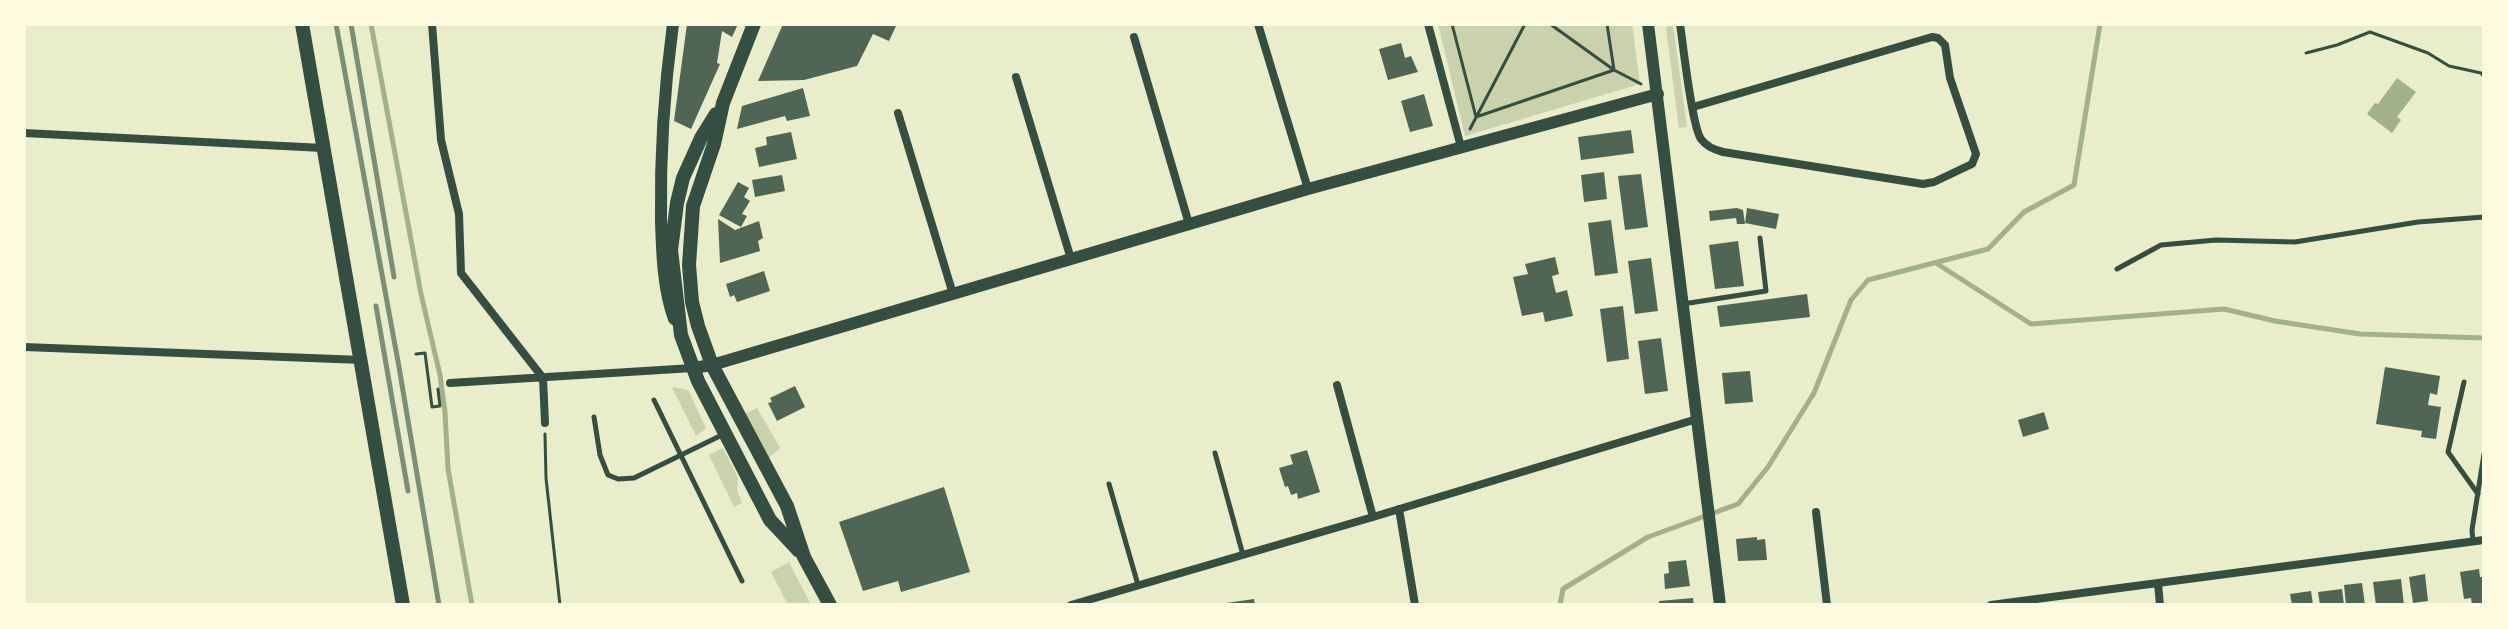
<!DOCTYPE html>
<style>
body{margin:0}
#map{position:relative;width:2508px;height:629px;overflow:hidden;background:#e9edc9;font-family:"IBM Plex Sans",sans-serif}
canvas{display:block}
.frame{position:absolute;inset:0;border:26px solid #fefae0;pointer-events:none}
</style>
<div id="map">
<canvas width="2508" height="629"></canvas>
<div class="frame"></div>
</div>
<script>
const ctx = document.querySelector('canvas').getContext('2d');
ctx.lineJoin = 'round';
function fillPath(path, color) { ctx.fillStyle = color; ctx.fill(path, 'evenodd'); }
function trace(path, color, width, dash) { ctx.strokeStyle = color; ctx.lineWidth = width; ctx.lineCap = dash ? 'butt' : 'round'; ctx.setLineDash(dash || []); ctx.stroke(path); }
fillPath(new Path2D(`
 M1438 24H1632L1640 84 1465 136Z
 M1671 24H1673L1687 127 1679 128 1666 28Z
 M672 387 688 390 706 428 696 436Z
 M757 408 780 448 769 458 745 414Z
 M723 448 738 478 737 491 742 503 734 507 709 455Z
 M789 562 810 603 788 605 771 572Z`), '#cad2ad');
fillPath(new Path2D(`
 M2397 78 2416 92 2397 117 2401 120 2392 133 2367 114 2375 103 2378 104Z`), '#a3b18a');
trace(new Path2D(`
 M371 24 421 294 440 375 445 412 448 469 472 605
 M1936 263 2031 324 2224 309 2275 321 2360 334 2484 338
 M1560 605 1563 589 1648 537 1738 504 1768 467 1814 393 1851 300 1868 280 1988 249 2024 212 2074 185 2100 24`), '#a3b18a', 5);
fillPath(new Path2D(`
 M687 24H738L732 37 722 31 717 63 720 64 691 129 674 121Z
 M783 24H897L889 41 873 34 857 66 804 80 758 81Z
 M1401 43 1405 58 1411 56 1418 72 1388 80 1379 49Z
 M803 88 810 116 787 121 785 116 737 129 742 106Z
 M1424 94 1433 126 1410 132 1401 101Z
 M1631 130 1634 153 1581 160 1578 137Z
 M791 132 797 159 759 167 755 148 767 145 766 137Z
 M1604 172 1607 199 1584 202 1581 175Z
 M1641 174 1648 227 1625 230 1618 176Z
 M782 175 785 191 755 197 752 180Z
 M738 182 749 188 744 197 750 201 742 214 747 216 741 227 719 215Z
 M1737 208 1743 210 1745 224H1737L1736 218 1710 221 1709 211Z
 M1747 208 1779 214 1776 229 1745 223Z
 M718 219 735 230 759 221 763 238 758 241 760 251 720 263Z
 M1611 220 1618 273 1595 276 1588 223Z
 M1738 241 1744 286 1715 289 1709 245Z
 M1555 257 1559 274 1552 276 1556 293 1567 290 1573 316 1545 322 1543 312 1522 316 1513 277 1528 274 1525 264Z
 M1651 258 1658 311 1635 314 1628 261Z
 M764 271 770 291 737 302 734 295 730 297 726 284Z
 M1807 294 1810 317 1720 327 1717 306Z
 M1623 306 1629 359 1607 362 1600 309Z
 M1661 338 1668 391 1645 394 1638 341Z
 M2385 367 2440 376 2437 395 2430 393 2428 405 2441 407 2436 439 2421 437 2422 431 2376 424Z
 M1750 371 1753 402 1725 404 1722 373Z
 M795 386 805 407 777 421 768 403 772 402 770 398Z
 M2044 412 2049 429 2023 437 2018 420Z
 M1307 450 1320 492 1298 499 1297 493 1291 495 1288 486 1285 487 1279 468 1293 464 1290 455Z
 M944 487 970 572 901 592 898 581 863 591 839 522Z
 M1757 537V540L1765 539 1767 560 1738 561 1736 539Z
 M1686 560 1690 586 1665 589 1664 574 1669 573 1668 562Z
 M2479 569 2480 577H2483L2484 581V604L2472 605 2471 598 2464 599 2460 572Z
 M2425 574 2428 601 2413 603 2409 577Z
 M2401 579 2404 605H2376L2373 582Z
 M2362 583 2365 605H2346L2344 585Z
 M2342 589 2344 605H2320L2318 592Z
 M2311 591 2313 605H2292L2290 594Z
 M1693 598 1694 605H1659V601Z
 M1254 599 1255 605H1226V603Z`), '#4f6655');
trace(new Path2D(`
 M1452 24 1476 117 1614 70 1607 24
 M1550 24 1614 70 1641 84
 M2306 53 2337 45 2370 32 2428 53 2449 66 2481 73 2484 77
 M1470 129 1525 24
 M416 354 425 353 432 407 440 406 438 389
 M545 434 546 478 560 605`), '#344e41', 3);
trace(new Path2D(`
 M2117 269 2161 245 2216 240 2295 242 2418 222 2484 217
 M1683 304 1766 291 1760 238
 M2464 382 2448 452 2478 494
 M654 400 742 581
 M594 417 600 455 608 475 618 479 634 478 724 434
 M1215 453 1243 555
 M1109 484 1138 585
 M2473 541 2472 530 2484 454`), '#344e41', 5);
trace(new Path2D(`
 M432 24 441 140 459 214 461 273 543 378 545 423
 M1258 24 1308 189
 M1428 24 1461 147
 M1680 24C1683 44 1692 127 1701 139 1706 146 1715 150 1723 152L1923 184 1934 182 1972 164 1976 154 1950 78 1945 45 1938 38 1932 37 1693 107
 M1134 37 1189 224
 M1016 77 1071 259
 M898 113 953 294
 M24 133 323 148
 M24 347 362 360
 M450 383 693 368
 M1337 385 1373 517
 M1399 509 1415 605
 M1816 512 1827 605
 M2158 584 2160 605
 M1071 605 1373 517 1697 419
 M1991 605 2484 540`), '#344e41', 8);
trace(new Path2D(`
 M673 24C664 90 660 155 661 221 662 253 663 289 674 319
 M1648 24 1720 605
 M693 368 712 365 1308 189 1658 94`), '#344e41', 12);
trace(new Path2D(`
 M302 24 403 605`), '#344e41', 14);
trace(new Path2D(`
 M754 24 723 103 714 144 693 206 689 265 692 302 698 326 712 365 787 506 804 557 830 605
 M716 114 701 138 683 178 677 203 671 250 681 335 698 381 770 520 799 551`), '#344e41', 14);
trace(new Path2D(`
 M336 24 399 367 439 605
 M351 24 394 277
 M376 306 408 491`), '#7c8e77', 5);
</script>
